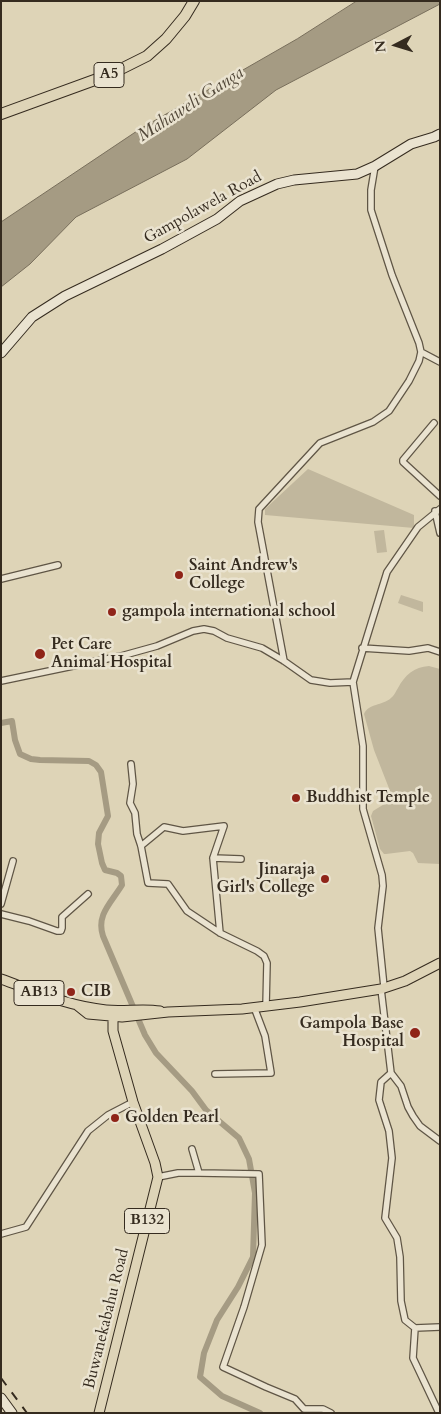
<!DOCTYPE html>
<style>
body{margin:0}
#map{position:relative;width:441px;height:1414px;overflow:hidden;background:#ded4b7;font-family:Cardo,serif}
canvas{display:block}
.frame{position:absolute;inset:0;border:2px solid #352b1f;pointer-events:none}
.north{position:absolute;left:371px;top:20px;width:50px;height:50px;-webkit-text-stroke:4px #eae3d0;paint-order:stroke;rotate:265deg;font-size:14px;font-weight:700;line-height:20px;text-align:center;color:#352b1f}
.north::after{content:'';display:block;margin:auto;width:18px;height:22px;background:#352b1f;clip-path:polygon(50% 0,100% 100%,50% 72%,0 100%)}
</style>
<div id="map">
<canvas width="441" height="1414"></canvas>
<div class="frame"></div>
<div class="north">N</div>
</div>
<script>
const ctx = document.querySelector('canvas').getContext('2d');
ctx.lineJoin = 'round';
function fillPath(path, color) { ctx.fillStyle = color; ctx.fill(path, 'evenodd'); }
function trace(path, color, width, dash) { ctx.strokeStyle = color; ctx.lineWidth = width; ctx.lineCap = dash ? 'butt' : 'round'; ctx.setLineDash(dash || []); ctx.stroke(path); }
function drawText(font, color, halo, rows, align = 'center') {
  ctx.font = font + ' Cardo,serif'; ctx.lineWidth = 5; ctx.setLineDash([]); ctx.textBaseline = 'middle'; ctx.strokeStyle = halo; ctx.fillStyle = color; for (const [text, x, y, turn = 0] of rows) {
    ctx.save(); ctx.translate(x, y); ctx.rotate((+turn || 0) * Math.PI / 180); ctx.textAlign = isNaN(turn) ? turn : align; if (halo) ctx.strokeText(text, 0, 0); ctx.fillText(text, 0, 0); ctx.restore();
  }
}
fillPath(new Path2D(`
 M308 469 414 515V528L265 515V509Z
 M384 530 387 552 377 553 374 531Z
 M401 595 423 602V612L398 603Z
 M429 666 440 669V864L418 863 413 853 410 851 386 854H384L380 849 371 816 373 811 391 800 392 796 374 750 364 714C369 703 382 706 391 698 394 696 396 691 398 688 405 675 414 667 429 666Z`), '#c1b79d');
const water = new Path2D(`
 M357 1H440V4L276 90 187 159 76 217 30 264 1 287V222L140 129 297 39Z`);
fillPath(water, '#a59b83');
trace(water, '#786e5b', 1);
trace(new Path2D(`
 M1 723 12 721 15 740 20 754 31 759 40 760 89 761 96 765 101 772 108 816 99 833 98 844 102 863 105 870 117 873 121 876 122 885C111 903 96 915 103 936L145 1035 156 1053 192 1091 206 1110 239 1138 249 1159 255 1193 253 1257 238 1287 217 1320 204 1353 200 1377 222 1396 260 1413`), '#a59b83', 6);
const street = new Path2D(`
 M421 352 440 362
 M434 423 403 460V462L440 496
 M435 511 440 533
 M1 579 58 565
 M362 648 409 651 428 648 440 652
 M284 661 258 522 259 509 320 443 373 422 389 411 409 381 419 361 421 352 419 343 392 275 371 210V190L375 166
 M1 681 121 656 157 646 193 631 204 629 214 631 227 638 262 648 284 661 311 680 330 683 353 682
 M131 764 133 784 130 803 135 813 137 834 141 846 148 883 168 884 187 911 220 933 257 951 264 956 267 963 266 1006
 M141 846 164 827 183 831 224 826 213 858 241 859
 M213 858 220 933
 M1 904 13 861
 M1 914 29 921 57 931H61L62 928V917L88 894
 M384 987 378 928 383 886 382 875 363 809V746L353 682 387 572 418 527 440 509
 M381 989 391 1073
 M391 1073 381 1082 379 1100 389 1131 392 1158 385 1218 397 1238 400 1257 401 1301 405 1320 415 1328 413 1358 439 1413
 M391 1073 401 1086 408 1107 413 1116 420 1126 440 1141
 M215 1074 271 1073 265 1036 254 1007
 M199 1173 259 1174 262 1245 244 1307 223 1367 266 1387 295 1399 304 1409H323L331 1413
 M158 1177 178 1173H199L192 1149
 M1 1234 26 1227 88 1131 108 1115 133 1102
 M415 1328 440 1327`);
const secondary = new Path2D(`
 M1 353 32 317 65 296 162 249 217 219 240 201 277 184 294 180 357 174 375 166 411 144 434 137 440 134
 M1 1398 12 1413`);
const primary = new Path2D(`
 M1 979C37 992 68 1006 106 1010 124 1012 142 1008 160 1011
 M78 1006 88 1014 122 1017 168 1012 242 1009 300 1002 381 989 405 981 440 963
 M99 1413 158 1177 155 1163 133 1102 113 1031V1011`);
const highway = new Path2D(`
 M1 114 111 74 147 56 166 39 185 16 194 1`);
trace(street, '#5f5545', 8);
trace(secondary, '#352b1f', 11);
trace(primary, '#352b1f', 11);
trace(highway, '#352b1f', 12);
trace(street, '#eae3d0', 5.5);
trace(secondary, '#eae3d0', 9);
trace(primary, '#ded4b7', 9);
trace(highway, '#ded4b7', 10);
trace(new Path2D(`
 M1 1378 27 1413`), '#352b1f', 2, [9, 9]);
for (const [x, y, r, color] of [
 [179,575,5,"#8f2418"],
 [112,612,5,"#8f2418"],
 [40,654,6,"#8f2418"],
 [296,798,5,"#8f2418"],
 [325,879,5,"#8f2418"],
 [71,992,5,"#8f2418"],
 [415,1033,6,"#8f2418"],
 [115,1118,5,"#8f2418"]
]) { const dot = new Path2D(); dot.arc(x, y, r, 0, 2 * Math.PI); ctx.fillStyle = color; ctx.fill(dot); trace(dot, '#eae3d0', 2); }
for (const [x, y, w] of [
 [109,75,30],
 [39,993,50],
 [147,1221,45]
]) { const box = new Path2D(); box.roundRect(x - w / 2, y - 12.5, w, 25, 4); ctx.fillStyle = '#eae3d0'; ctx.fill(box); trace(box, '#352b1f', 1); }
drawText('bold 15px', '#352b1f', null, [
 ["A5",109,75],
 ["AB13",39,993],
 ["B132",147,1221]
]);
drawText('16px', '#352b1f', '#eae3d0', [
 ["Gampolawela Road",203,208,-29],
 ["Buwanekabahu Road",107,1319,-76]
]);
drawText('bold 16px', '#352b1f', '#eae3d0', [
 ["Saint Andrew's",189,566],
 ["College",189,584],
 ["gampola international school",122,612],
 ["Pet Care",51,645],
 ["Animal Hospital",51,663],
 ["Buddhist Temple",306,798],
 ["Jinaraja",315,870,"right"],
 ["Girl's College",315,888,"right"],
 ["CIB",81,992],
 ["Gampola Base",404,1024,"right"],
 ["Hospital",404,1042,"right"],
 ["Golden Pearl",125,1118]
], 'left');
drawText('italic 18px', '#514738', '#eae3d0', [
 ["Mahaweli Ganga",191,105,-33]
]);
</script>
